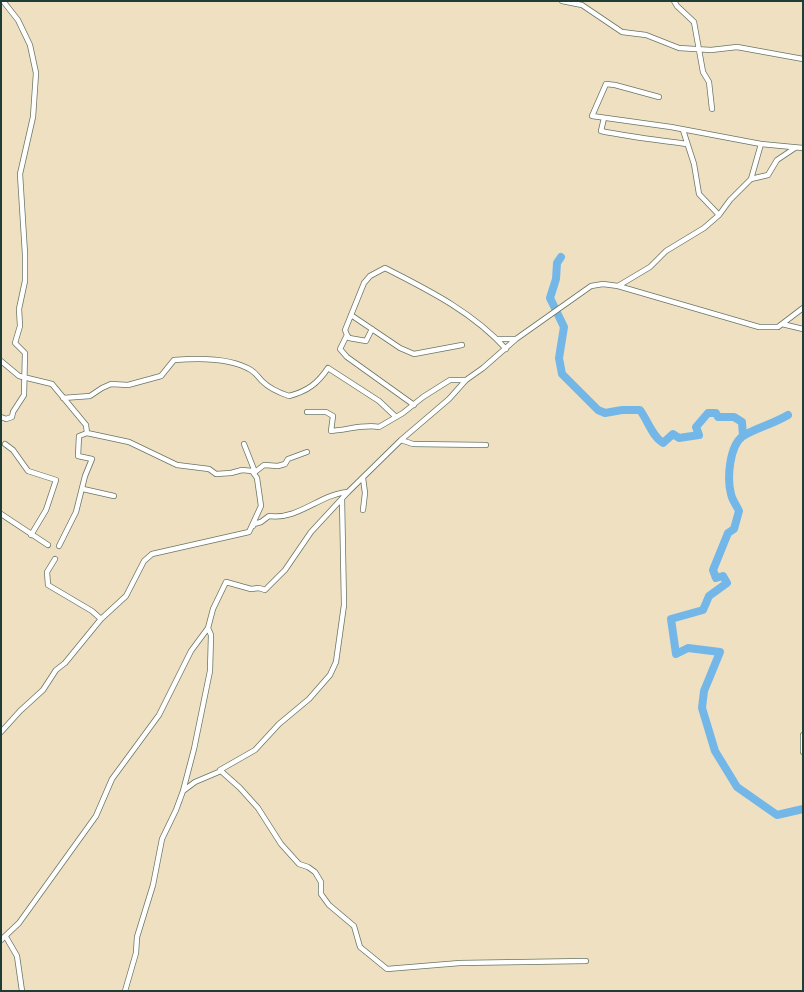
<!DOCTYPE html>
<style>
body{margin:0}
#map{position:relative;width:804px;height:992px;overflow:hidden;background:#efe0c1;font-family:Pangolin,sans-serif}
canvas{display:block}
.frame{position:absolute;inset:0;border:2px solid #1f3d34;pointer-events:none}
</style>
<div id="map">
<canvas width="804" height="992"></canvas>
<div class="frame"></div>
</div>
<script>
const ctx = document.querySelector('canvas').getContext('2d');
ctx.lineJoin = 'round';
function trace(path, color, width, dash) { ctx.strokeStyle = color; ctx.lineWidth = width; ctx.lineCap = dash ? 'butt' : 'round'; ctx.setLineDash(dash || []); ctx.stroke(path); }
trace(new Path2D(`
 M561 257 557 263 556 279 550 298 564 327 559 358 562 374 598 410 605 413 622 410H640C648 421 652 436 663 443L673 434 679 438 699 435 696 427 708 413H716L718 417H734L742 422 743 436
 M788 415C773 424 756 428 743 436 729 446 727 479 731 494 732 500 737 506 739 511L734 529 728 533 713 570 716 578 723 576 727 583 709 596 703 610 671 619 676 654 688 648 720 652 704 691 702 708 715 751 737 787 777 815 803 809`), '#73b7e9', 8);
const minor = new Path2D(`
 M562 1 582 5 622 32 646 35 679 48 711 50 737 47 803 59
 M674 1 677 6 694 22 703 72 709 82 712 109
 M659 97 615 85 606 84 592 116 671 127 761 144 803 148
 M604 118 601 131C629 137 658 140 687 144
 M683 130 694 164 699 194 719 215
 M751 179 761 144
 M618 286 650 267 666 251 704 228 719 215 730 200 751 179 768 175 777 160 795 148
 M351 315 400 348 414 354 462 345
 M782 324 803 329
 M347 335 349 338 366 341 372 329
 M498 339H516
 M1 361 19 376 52 384 86 425 87 433 79 436 78 456 92 459 85 476 76 512 59 546
 M63 398 90 396 102 388 111 384 128 385 161 376 174 360C197 358 230 357 251 370 256 373 258 377 262 381 269 388 280 393 289 396 308 391 318 383 328 368L379 401 396 417
 M414 405 347 357 340 349 347 335 345 330 364 283 370 276 385 268C428 290 473 312 506 349
 M307 412H326L333 416 331 431C347 430 364 424 379 427L403 413 423 397 450 380H466
 M1 417 6 419 12 417 13 412 24 395 25 353 15 343 20 326 19 309 25 281V254L20 174 33 117 36 73 30 45 18 20 3 1
 M87 433 129 442 177 465 209 469 216 474 231 473 242 470 252 471 257 478 261 506 249 532 152 554 144 561 126 596 101 619
 M401 440 413 444 486 445
 M5 444 13 450 28 471 56 480 46 510 31 535
 M244 444 255 472 264 465 278 466 285 464 288 459 307 452
 M363 478 365 493 363 510
 M83 489 114 496
 M1 514 48 545
 M253 526 254 524 261 522 269 516C299 520 320 494 348 492
 M1 732 20 711 43 690 56 670 65 663 101 619 92 611 48 585 47 572 55 559
 M803 735V752
 M220 770 255 750 279 724 309 699 330 675 336 662 344 605 342 499
 M183 791 195 782 221 771 240 788 258 808 281 844 299 864 308 867 315 872 321 882V894L329 905 354 926 360 947 387 969 460 963 586 961
 M6 937 17 956 22 991
 M1 940 19 923 96 816 112 779 159 715 191 651 208 628 213 609 226 582 251 589 259 588 265 590 285 570 311 532 348 492 401 440 449 399 466 380 483 368 516 339 591 286 603 284 618 286 759 327H778L803 308
 M125 991 136 953 137 937 153 885 162 839 176 810 183 791 194 749 210 671 211 635 208 628`);
trace(minor, '#687665', 6);
trace(minor, '#fff', 4.5);
</script>
